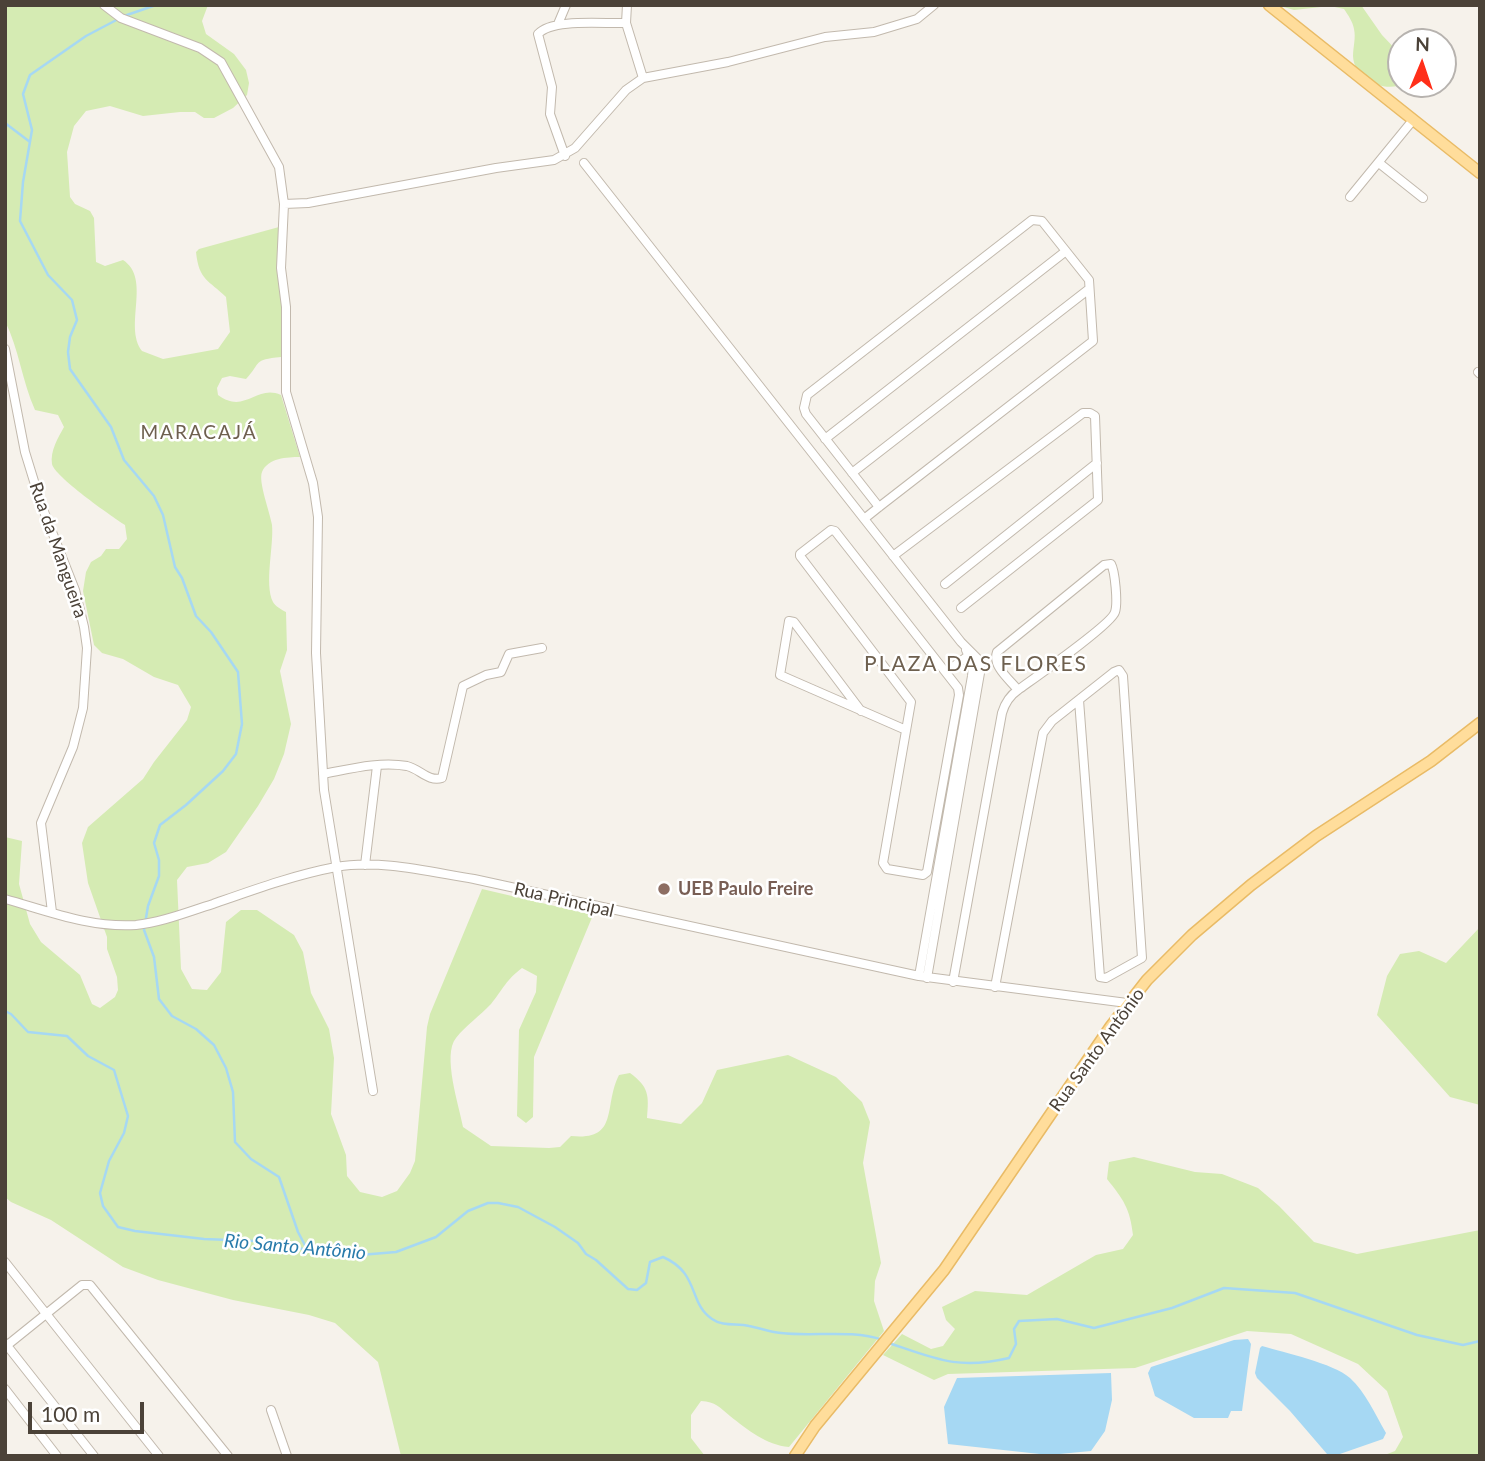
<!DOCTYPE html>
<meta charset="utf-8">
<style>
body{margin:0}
#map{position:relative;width:1485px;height:1461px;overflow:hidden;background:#f6f2eb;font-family:Lato,sans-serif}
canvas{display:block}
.frame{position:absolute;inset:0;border:7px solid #4b4238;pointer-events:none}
.north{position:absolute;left:1387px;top:28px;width:70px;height:70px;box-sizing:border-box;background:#fff;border:2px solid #b7b3af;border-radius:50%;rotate:2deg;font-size:19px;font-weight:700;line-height:28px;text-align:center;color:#4b4238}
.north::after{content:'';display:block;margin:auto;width:24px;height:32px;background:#ff2f19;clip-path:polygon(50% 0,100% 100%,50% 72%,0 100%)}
.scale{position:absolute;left:28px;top:1402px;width:116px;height:32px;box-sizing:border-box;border:4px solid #4b4238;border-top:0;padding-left:9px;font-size:21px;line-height:24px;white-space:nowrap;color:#4b4238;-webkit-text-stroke:5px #fff;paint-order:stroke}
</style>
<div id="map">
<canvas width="1485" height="1461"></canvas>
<div class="frame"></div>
<div class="north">N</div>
<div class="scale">100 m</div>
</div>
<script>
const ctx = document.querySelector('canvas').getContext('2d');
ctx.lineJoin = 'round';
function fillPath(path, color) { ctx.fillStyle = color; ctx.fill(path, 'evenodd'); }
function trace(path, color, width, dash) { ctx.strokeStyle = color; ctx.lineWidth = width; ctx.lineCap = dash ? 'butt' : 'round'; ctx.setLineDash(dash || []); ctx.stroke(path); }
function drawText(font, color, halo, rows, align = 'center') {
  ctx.font = font + ' Lato,sans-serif'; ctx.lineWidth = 5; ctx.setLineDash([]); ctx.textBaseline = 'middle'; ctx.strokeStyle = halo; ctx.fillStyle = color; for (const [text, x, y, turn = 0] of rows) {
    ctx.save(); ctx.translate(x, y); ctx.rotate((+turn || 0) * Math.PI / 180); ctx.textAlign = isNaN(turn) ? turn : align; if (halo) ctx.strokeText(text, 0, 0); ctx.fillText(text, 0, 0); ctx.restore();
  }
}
fillPath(new Path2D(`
 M5 5H208L202 21 206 34 234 54 246 70 249 83 247 95 233 108 214 118H204L195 112H180L143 116 110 106 86 111 74 126 67 152 70 197 75 204 90 211 94 218 96 262 105 266 123 260C152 279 123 326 142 351L163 359 218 349 230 332 226 297C209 280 199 281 196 252L199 249 279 227 278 273 284 306 281 357C252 360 262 362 246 379L230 376 222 378 217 388 218 395C245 415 256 384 281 395L300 457C287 457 268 458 262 472 258 482 270 512 272 525 274 546 264 584 273 602 275 606 282 610 286 612L287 650 280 671 291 724 284 754 274 779 258 806 226 852 208 863 187 867 177 880 181 969 192 989 207 990 221 972 226 922 241 910H257L294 935 303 952 311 993 329 1029 334 1058 331 1114 346 1155 347 1176 360 1192 382 1197 397 1191 410 1173 415 1161 427 1027 430 1014 482 889 593 915 534 1057 533 1117 526 1123 517 1116 519 1030 536 992 537 976 522 968C506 980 503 989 491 1004 480 1016 466 1025 456 1038 442 1055 459 1105 463 1127L491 1146 549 1148 560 1147 571 1136C620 1141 603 1106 619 1075L630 1073C649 1087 649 1095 647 1118L681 1124 702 1103 717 1070 788 1055 836 1077 862 1102 870 1122 863 1163 881 1263 875 1281 874 1301 884 1331 789 1447C766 1445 748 1430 730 1416 719 1407 716 1402 701 1401L691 1415V1438L705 1456H401L378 1362 335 1323 309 1315 233 1300 158 1280 123 1267 51 1220 11 1202 5 1197V837L22 841 19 884 30 924 41 942 80 975 92 1004 100 1008 115 997 118 990 117 977 107 949V937L88 883 82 843 88 827 143 779 154 762 187 720 191 707 178 685 154 677 123 659 102 653 94 645 83 591 86 572 91 562 101 556 106 549H119L127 539 125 525C111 516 54 476 52 464 50 451 58 438 64 427L58 415 35 410C22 381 19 349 5 321Z
 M1277 5H1361L1382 35 1401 55V82L1398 86C1378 90 1354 78 1353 56 1353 47 1356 38 1354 29 1353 22 1348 15 1344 9L1330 6 1294 10Z
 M1480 927V1105L1450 1097 1377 1015 1387 976 1400 954 1419 951 1446 963Z
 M1134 1157 1195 1172 1222 1174 1258 1188 1279 1206 1314 1242 1357 1254 1480 1230 1478 1456H1382L1395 1451 1403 1437 1387 1391 1358 1364 1291 1334 1247 1331 1135 1368 948 1374 934 1380 883 1355 902 1334 931 1349 943 1346 955 1329 946 1320 942 1307 975 1291 1027 1295 1096 1255 1123 1249 1133 1235C1130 1208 1123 1199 1107 1179L1109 1162Z`), '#d5ebb3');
fillPath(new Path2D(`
 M1248 1339 1251 1344 1242 1411H1231L1228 1418H1194L1155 1396 1148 1373 1151 1367 1234 1340Z
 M1262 1346C1285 1353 1333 1363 1350 1378 1365 1391 1376 1416 1386 1433L1383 1439 1337 1455 1327 1454 1290 1411 1257 1378 1255 1373 1260 1348Z
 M1111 1373 1112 1400 1105 1431 1091 1451 1049 1455 948 1444 944 1407 957 1378Z`), '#a6d8f3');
trace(new Path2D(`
 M156 5 124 16 86 36 30 75 23 94 32 130 23 182 20 221 48 275 72 300 77 320 70 337 68 352 70 369 111 427 124 460 154 496 163 515 175 567 182 578 196 616 211 632 238 672 242 724 236 754 223 771 186 805 160 825 154 843 159 860V876L148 906 144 930 154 957 159 999 172 1016 196 1029 214 1045 226 1068 233 1092 235 1142 251 1159 279 1177 298 1232 308 1251
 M5 123 30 142
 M5 1011 11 1014 28 1032 67 1036 88 1056 114 1070 128 1116 124 1133 109 1161 100 1193 103 1206 118 1227 135 1231 204 1239 282 1242 308 1251 360 1255 396 1252 436 1237 468 1211 488 1203H498L518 1207 555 1227 578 1243 586 1254 596 1260 628 1289 637 1290 646 1283 650 1262 663 1257C700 1273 688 1303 712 1319 723 1327 737 1323 749 1326 760 1328 769 1332 781 1333 814 1337 850 1329 883 1340
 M889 1343C936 1359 958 1370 1009 1358L1016 1344 1014 1329 1019 1321 1057 1319 1094 1328 1172 1308 1224 1288 1295 1293 1417 1335 1463 1345 1480 1341`), '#a6d8f3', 2.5);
const minor = new Path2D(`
 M104 5 121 18 200 48 221 62 279 167 284 204 281 268 286 307V392L313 483 318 517 316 653 324 790 373 1091
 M627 5 626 23 643 78
 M558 24 566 5
 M565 156 550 114 552 87 538 34C552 18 604 24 626 23
 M584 163 961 642 980 661V673L927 978
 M1379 163 1423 198
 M1350 197 1413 120
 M284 204 308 203 496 168 554 160 575 148 626 90 643 78 728 62 825 37 874 32 917 19 934 5
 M5 349 25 452 41 504 75 590 84 627 87 648 83 708 73 747 41 823 52 912
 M1478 372 1480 374
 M825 439 1066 251
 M852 473 1089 289
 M864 519 879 507 1093 341 1089 280 1042 221 1032 220 807 395 804 408 806 414 879 507
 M831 530 835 531 958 688 959 695 927 872 923 875 887 869 883 863 911 702 800 556V554Z
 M893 556 1083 413H1090L1095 416 1098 500 961 608
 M945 584 1097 463
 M946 672 972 653
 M861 711 794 622 789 621 780 675 906 730
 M323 774C350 769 380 761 407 766 420 769 428 782 442 778L463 686 486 675 501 672 509 654 542 648
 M365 865 377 766
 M5 899C48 911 90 928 136 925 163 922 187 912 213 904 253 890 294 875 336 867 380 859 430 872 474 879L919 976 1127 1003
 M919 976 972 676 973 665 966 650
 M953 982 1002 713C1005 703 1009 696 1018 690 1033 679 1112 624 1115 612 1118 603 1115 571 1111 564L1104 565 997 652C992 666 1009 679 1018 690
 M995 987 1043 733 1052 721 1114 672 1119 670 1123 676 1142 958 1106 978 1100 977 1079 700
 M5 1262 159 1456
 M5 1343 94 1456
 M5 1347 82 1285H90L228 1456
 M5 1389 57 1456
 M271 1410 287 1456`);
const major = new Path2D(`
 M1269 5 1480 173
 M795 1456 815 1426 944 1270 1111 1026 1147 980 1192 935 1251 885 1316 836 1431 761 1480 723`);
trace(minor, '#c2b9ad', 10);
trace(major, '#e9bb66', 13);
trace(minor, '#fff', 8);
trace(major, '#ffdd9b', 10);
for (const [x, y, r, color] of [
 [664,889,7,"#8d6e63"]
]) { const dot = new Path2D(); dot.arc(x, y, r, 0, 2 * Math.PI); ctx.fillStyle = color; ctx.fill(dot); trace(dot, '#fff', 2.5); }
drawText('18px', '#4b4238', '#fff', [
 ["Rua da Mangueira",58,550,71],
 ["Rua Principal",564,900,13],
 ["Rua Santo Antônio",1097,1050,-54]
]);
drawText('bold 18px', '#785e54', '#fff', [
 ["UEB Paulo Freire",678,889]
], 'left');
ctx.letterSpacing = '2px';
drawText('19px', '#6e604f', '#fff', [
 ["MARACAJÁ",199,433]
]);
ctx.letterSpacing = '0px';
drawText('italic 19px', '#297bab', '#fff', [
 ["Rio Santo Antônio",295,1247,5]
]);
ctx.letterSpacing = '2px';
drawText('21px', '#6e604f', '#fff', [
 ["PLAZA DAS FLORES",976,664]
]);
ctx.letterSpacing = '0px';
</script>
